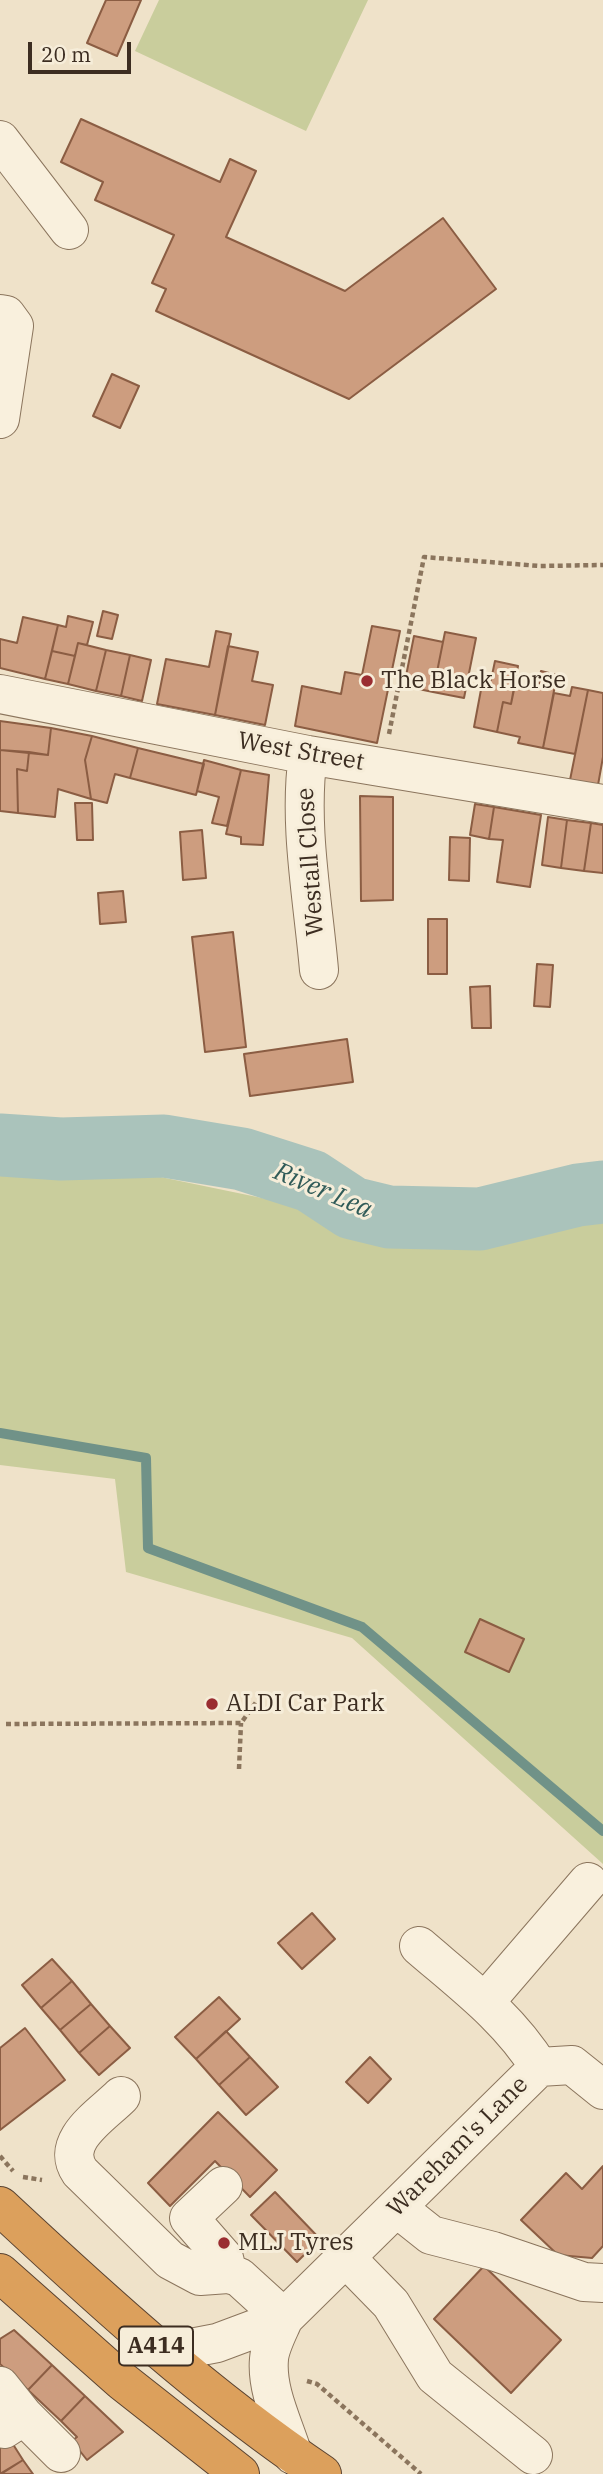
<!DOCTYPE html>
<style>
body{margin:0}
#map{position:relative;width:603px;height:2474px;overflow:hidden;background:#efe2c9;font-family:"IBM Plex Serif",serif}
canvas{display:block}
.scale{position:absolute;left:28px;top:42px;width:103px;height:32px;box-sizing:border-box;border:4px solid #3c2d21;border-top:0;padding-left:9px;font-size:21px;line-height:24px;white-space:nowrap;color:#3c2d21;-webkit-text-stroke:5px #f6edd9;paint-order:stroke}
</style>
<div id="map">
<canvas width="603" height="2474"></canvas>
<div class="scale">20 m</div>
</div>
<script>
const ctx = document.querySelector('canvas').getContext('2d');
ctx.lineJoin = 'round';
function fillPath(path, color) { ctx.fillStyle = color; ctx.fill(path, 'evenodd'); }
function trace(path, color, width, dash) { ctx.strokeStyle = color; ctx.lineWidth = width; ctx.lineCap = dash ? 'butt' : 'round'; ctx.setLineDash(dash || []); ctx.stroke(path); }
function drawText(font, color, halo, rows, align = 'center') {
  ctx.font = font + ' "IBM Plex Serif",serif'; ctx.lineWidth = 6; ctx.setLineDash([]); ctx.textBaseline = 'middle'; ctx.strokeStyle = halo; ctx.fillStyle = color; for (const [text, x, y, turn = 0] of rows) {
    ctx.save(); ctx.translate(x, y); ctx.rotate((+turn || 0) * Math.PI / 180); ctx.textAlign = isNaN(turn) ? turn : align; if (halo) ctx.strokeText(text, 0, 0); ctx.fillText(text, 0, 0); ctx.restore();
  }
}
fillPath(new Path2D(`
 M159 0H368L306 131 135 51Z
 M0 1173 62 1179 146 1174 291 1204 351 1233 392 1243 519 1238 577 1219 603 1216V1864L352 1638 126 1572 115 1479 0 1465Z`), '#c9cd9c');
trace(new Path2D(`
 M0 1433 146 1458 148 1548 362 1627 603 1831`), '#709288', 10);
trace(new Path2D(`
 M0 1145 61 1149 164 1146 242 1159 311 1181 352 1208 389 1217 480 1219 578 1195 603 1192`), '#aac3bb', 63);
const building = new Path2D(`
 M106 0H141L117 56 87 43Z
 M81 119 220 182 230 159 256 171 226 237 345 291 443 218 496 289 349 399 156 311 166 289 152 283 174 235 95 200 103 182 61 162Z
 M112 374 139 386 120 428 93 416Z
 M103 611 118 615 112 639 97 636Z
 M68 616 93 622 87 645 78 643 75 656 52 651 58 625 66 627Z
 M23 617 58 625 45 679 0 668V639L17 643Z
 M372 626 400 631 377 743 295 726 302 686 341 694 345 672 362 675Z
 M216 631 231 634 215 715 157 704 166 659 209 667Z
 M445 632 476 638 464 698 433 692Z
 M414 636 443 642 433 692 404 686Z
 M78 643 106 650 96 691 68 684Z
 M228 646 258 652 252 681 273 685 265 725 215 715Z
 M106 650 130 655 121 696 96 691Z
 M52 651 75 656 68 684 45 679Z
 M130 655 151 660 142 701 121 696Z
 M495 661 518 666 511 704 503 702 497 732 474 727 483 679 491 680Z
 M541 671 557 675 543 748 518 743 520 737 497 732 503 702 511 704 515 685 538 690Z
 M572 687 588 690 575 754 543 748 554 693 570 696Z
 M588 690 603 693V757L598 785 570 780Z
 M0 721 51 728 48 755 0 750Z
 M51 728 92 736 85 760 91 799 58 789 55 817 18 813 17 769 27 771 29 752 48 755Z
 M92 736 138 748 130 778 115 774 107 803 91 799 85 760Z
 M138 748 204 764 196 795 130 778Z
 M0 750 29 752 27 771 17 769 18 813 0 811Z
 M204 760 241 770 227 826 212 823 219 797 197 791Z
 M241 770 269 775 263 845 241 844V837L226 834Z
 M360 796 393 797V900L361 901Z
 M75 803H92L93 840H77Z
 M475 804 494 807 489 839 470 835Z
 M494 807 541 815 530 887 497 882 503 840 489 839Z
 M548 817 567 820 561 868 542 865Z
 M567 820 591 823 584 871 561 868Z
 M591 823 603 825V873L584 871Z
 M202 830 206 878 183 880 180 832Z
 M450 837 470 838 469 881 449 880Z
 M123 891 126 922 100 924 98 893Z
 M428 919H447V974H428Z
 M233 932 246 1047 205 1052 192 937Z
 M537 964 553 965 550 1007 534 1006Z
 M490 986 491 1028H472L470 987Z
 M347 1039 353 1082 250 1096 244 1054Z
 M480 1619 524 1639 509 1672 465 1652Z
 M312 1913 335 1939 302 1969 278 1943Z
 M52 1959 72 1981 41 2008 22 1985Z
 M72 1981 91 2004 60 2030 41 2008Z
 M219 1997 240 2019 196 2059 175 2037Z
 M91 2004 110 2026 79 2053 60 2030Z
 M110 2026 130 2048 99 2075 79 2053Z
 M25 2028 65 2080 0 2130V2048Z
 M226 2031 250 2057 219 2085 196 2059Z
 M250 2057 278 2087 246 2115 219 2085Z
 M370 2057 391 2079 368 2103 346 2082Z
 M218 2112 277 2170 250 2197 215 2161 170 2206 148 2183Z
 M603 2166V2246L592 2258 558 2255 521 2220 566 2173 582 2189Z
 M275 2192 320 2239 297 2262 251 2215Z
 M484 2266 561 2340 511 2393 434 2319Z
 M14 2330 52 2365 28 2390 0 2364V2339Z
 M52 2365 85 2396 61 2421 28 2390Z
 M85 2396 123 2432 87 2460 72 2441 77 2437 61 2421Z
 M9 2438 23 2460 0 2474V2444Z
 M23 2460 33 2474H1Z`);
fillPath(building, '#cd9d7f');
trace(building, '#8b5d43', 2);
const minor = new Path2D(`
 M0 140 69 230
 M0 314 6 315 14 326 0 419
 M0 694 308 755 603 804
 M308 755C298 824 313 900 319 970
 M485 2002 588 1882
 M539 2067 572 2065 603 2090
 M121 2096C101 2116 59 2141 80 2172L170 2260 200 2276 228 2274 239 2277 284 2318
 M223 2186 189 2218 224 2258 228 2274
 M397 2208 431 2235 493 2251 584 2282 603 2283
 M346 2258 391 2304 435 2376 533 2455
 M284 2318C279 2330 270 2346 269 2359 266 2391 284 2425 293 2455
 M165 2353 217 2343 284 2318 539 2067C509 2018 463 1984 419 1946
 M0 2386 24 2416
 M4 2429 24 2416 61 2453`);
const highway = new Path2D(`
 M0 2206C102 2301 207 2397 322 2474
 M0 2273 122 2381 240 2474`);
trace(minor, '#8b755d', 40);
trace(highway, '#5a4331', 40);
trace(new Path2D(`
 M389 734 424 557 540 566 603 565
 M6 1724 241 1723 257 1701
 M239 1769 241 1723
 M0 2156 13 2171
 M23 2177 42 2180
 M307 2381 317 2384 421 2474`), '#8b755d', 4.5, [5, 3.5]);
trace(minor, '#f9f0dd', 38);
trace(highway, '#dca05c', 38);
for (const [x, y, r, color] of [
 [367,681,7,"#9a2d31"],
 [212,1704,7,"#9a2d31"],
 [224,2243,7,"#9a2d31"]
]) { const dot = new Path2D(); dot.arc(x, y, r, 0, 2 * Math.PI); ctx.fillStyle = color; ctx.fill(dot); trace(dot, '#f6edd9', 2.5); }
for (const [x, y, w] of [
 [156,2346,74]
]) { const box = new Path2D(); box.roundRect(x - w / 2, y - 19.5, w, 39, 5); ctx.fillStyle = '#f6edd9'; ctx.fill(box); trace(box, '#3c2d21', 2); }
drawText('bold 23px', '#3c2d21', null, [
 ["A414",156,2346]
]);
drawText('24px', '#3c2d21', '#f6edd9', [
 ["The Black Horse",381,681],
 ["ALDI Car Park",226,1704],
 ["MLJ Tyres",238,2243]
], 'left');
drawText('24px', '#3c2d21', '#f6edd9', [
 ["West Street",301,752,10],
 ["Westall Close",311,862,-94],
 ["Wareham's Lane",458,2147,-45]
]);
drawText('italic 26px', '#305b58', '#f6edd9', [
 ["River Lea",323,1191,23]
]);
</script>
